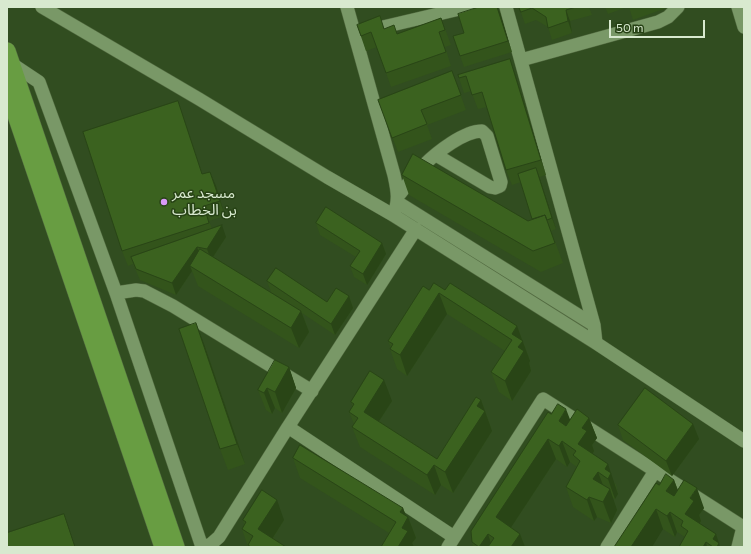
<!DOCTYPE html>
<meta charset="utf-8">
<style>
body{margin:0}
#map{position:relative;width:751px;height:554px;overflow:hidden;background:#314d20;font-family:Commissioner,sans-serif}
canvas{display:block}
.frame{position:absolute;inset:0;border:8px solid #d8e9cf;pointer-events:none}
.scale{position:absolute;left:609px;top:20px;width:96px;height:18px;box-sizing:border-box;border:2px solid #d8e9cf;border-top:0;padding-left:5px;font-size:12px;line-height:14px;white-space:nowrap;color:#d8e9cf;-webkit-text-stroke:3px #274215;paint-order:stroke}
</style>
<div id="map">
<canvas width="751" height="554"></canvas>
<div class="frame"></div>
<div class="scale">50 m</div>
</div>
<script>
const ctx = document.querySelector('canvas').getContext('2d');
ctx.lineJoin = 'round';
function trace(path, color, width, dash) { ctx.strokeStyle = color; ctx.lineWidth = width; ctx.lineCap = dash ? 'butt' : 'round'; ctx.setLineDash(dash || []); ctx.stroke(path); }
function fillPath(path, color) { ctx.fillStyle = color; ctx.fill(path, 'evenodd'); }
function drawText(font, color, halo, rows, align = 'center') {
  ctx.font = font + ' Commissioner,"Noto Sans Arabic",sans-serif'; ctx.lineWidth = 3; ctx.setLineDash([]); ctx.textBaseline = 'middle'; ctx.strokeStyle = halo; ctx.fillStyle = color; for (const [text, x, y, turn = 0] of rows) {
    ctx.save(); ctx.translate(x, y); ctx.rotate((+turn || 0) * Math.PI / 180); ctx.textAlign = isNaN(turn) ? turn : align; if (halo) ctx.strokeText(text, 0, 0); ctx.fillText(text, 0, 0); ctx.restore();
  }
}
const minor = new Path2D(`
 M42 7 199 99 327 177 393 215C400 201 397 189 394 175L347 7
 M738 7 744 27
 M366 31 468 7
 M521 60 658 22 668 17 678 7
 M12 64 39 82 116 293 202 547
 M398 196C407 185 415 174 424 165 437 152 464 131 482 131L487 136 501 182 500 186 495 188 490 187 436 155
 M397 202 594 325
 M393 215 596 343 594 325 506 7
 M416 229 288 427 454 537
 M116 293 136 290 144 291 173 306 312 391
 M596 343 744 441
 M203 547 211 544 219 537 288 427
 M448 547 543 399 743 527 738 547
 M607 547 655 471`);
const major = new Path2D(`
 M7 51 176 547
 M7 89 163 547`);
trace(minor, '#526a40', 14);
trace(major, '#526a40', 18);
trace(minor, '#799867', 13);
trace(major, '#689d42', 17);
fillPath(new Path2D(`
 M497 7 512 52 464 67 460 56 464 33Z
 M519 7H589L592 15 570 21 572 33 552 40 548 27 536 20 525 24Z
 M605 7H627L608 14Z
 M629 7H665L666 8 633 20Z
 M441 18 451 45 445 47 451 66 391 87 377 47 366 51 357 25 385 29 398 34Z
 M510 59 515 74 546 175 539 177 556 229 551 231 563 263 541 272 409 195 402 175 528 221 532 219 521 182 512 185 506 170 487 107 478 109 471 91 464 93 459 78Z
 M452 71 466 110 427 125 432 139 398 152 378 100Z
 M183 116 202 174 216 186 225 216 209 221 212 229 226 237 213 257 271 292 267 281 327 302 349 296 353 308 335 335 302 313 309 332 299 348 198 286 192 271 176 295 140 280 133 264 128 266 122 251Z
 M316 223 382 243 386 254 367 285 354 277 350 266 356 257 320 235Z
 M429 290H445L517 326 530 361 529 363 531 371 512 401 499 392 491 372 505 351 447 314 407 376 397 369 390 349 391 348 388 341Z
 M204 344 245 464 228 470 220 449Z
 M289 367 296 388 282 413 275 408 272 414 266 410 258 390Z
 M481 400 492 431 453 493 441 485 435 495 360 447 352 427 354 424 349 412 353 407 351 402 392 401 379 421 437 459Z
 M551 414 570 419 589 418 597 438 592 445 594 451 592 454 616 485 618 494 615 499 612 497 617 510 611 523 597 517 594 521 573 507 566 487 577 467 570 462 567 467 556 459 511 527 520 534 525 547H473L472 542Z
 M618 425 699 439 672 476 623 440Z
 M293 458 403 508 406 516 408 517 416 538 412 543 414 547H381L389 533 300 478Z
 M674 480 678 490 704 508 699 515 701 521 700 524 716 534 720 547H679L685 537 677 532 675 537 663 529 614 547 659 485Z
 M243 520H284L273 538 286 547H248L242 529 244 524Z`), '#33541b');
fillPath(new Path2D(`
 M497 7 500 13 512 52 508 41Z
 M566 10 570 21 572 33 568 21Z
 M510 59 515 74 546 175 541 160Z
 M536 168 540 179 556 229 552 218Z
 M210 172 216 186 225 216 220 201Z
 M204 206 214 238 222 225 226 237 211 260 207 249 214 238Z
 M382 243 386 254 367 285 363 274Z
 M197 247 201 258 190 266 192 271 176 295 172 283Z
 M439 293 447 314 407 376 400 355Z
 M349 296 353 308 335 335 331 324Z
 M301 311 309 332 299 348 291 328Z
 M196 323 204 344 245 464 237 444Z
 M517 326 530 361 529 363 531 371 512 401 505 381 521 355 512 334Z
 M289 367 296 388 282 413 275 392Z
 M384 380 392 401 372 432 364 412Z
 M267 388 275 408 272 414 264 393Z
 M481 400 492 431 453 493 445 472 477 406Z
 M566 409 574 430 566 441 559 421Z
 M589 418 597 438 592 445 594 451 585 465 578 444 582 428Z
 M693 424 699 439 672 476 666 461Z
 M548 439 556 459 504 538 496 517Z
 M562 441 570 462 567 467 559 446Z
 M608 464 618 494 615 499 608 479 605 469Z
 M434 465 441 485 435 495 427 475Z
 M598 472 606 493 593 479Z
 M674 480 681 500 674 512 666 491Z
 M697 488 704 508 699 515 701 521 693 535 685 514 690 498Z
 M610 489 617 510 611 523 603 502Z
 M589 497 597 517 594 521 587 500Z
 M277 500 284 520 267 547 258 529Z
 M403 508 407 519 408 517 416 538 412 543 414 547H398L402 528 400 512Z
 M656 509 663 529 652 547H631Z
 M670 512 677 532 675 537 667 516Z
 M488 534 492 547H479Z
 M520 534 525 547H511Z
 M716 534 720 547H716L713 539Z
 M706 542 707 547H703Z`), '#294516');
const building = new Path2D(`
 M479 7H497L508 41 460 56 453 36 464 33 458 14Z
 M519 7H576L566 10 568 21 548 28 546 17 532 8 521 12Z
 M380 16 384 29 394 25 397 34 441 18 445 30 439 32 446 52 386 73 371 32 361 36 357 25Z
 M510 59 541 160 506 170 482 92 472 95 466 76 459 78 458 75Z
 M452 71 461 95 421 110 427 124 392 138 378 100Z
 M178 101 202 174 210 172 220 201 204 206 209 223 122 251 83 132Z
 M413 154 528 221 545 215 555 243 533 251 402 175Z
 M536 168 552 218 547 220 545 215 532 219 518 174Z
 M326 207 382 243 363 274 350 266 360 251 316 223Z
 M222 225 207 249 197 247 172 283 136 269 131 257Z
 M200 249 301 311 291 328 190 266Z
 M276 268 327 302 336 288 349 296 331 324 267 281Z
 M434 283 445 290 450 283 517 326 512 334 523 341 518 347 524 351 505 381 491 372 512 340 439 293 400 355 390 349 393 344 388 341 423 286 429 290Z
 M196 323 237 444 220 449 179 329Z
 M275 360 289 367 275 392 267 388 264 393 258 390Z
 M370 371 384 380 364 412 437 459 476 397 481 400 477 406 485 411 445 472 434 465 427 475 352 427 358 418 349 412 354 404 351 402Z
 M645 388 693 424 666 461 618 425Z
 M558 404 566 409 559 421 566 426 577 409 589 418 582 428 587 431 578 444 608 464 605 469 611 473 608 479 598 472 593 479 610 489 603 502 589 497 587 500 566 487 580 461 573 455 576 451 562 441 559 446 548 439 496 517 520 534 511 547H488L494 538 488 534 479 547 472 542 471 531 548 412 551 414Z
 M300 445 403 508 400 512 408 517 402 528 408 531 398 547H381L396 522 293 458Z
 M666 474 674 480 666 491 674 496 684 480 697 488 690 498 694 501 685 514 716 534 713 539 719 543 717 547H713L706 542 703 547H679L688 531 681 526 683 521 670 512 667 516 656 509 631 547H614L656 483 659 485Z
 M262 490 277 500 258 529 286 547H251L248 545 253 536 242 529 246 522 243 520Z
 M64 514 75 547H7V533Z`);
fillPath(building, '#3b621f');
trace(building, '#294516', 1);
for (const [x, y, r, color] of [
 [164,202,4,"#d99af7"]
]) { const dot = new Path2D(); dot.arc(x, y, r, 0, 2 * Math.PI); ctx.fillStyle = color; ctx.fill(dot); trace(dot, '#274215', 1.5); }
drawText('15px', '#d8e9cf', '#274215', [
 ["مسجد عمر",172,193],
 ["بن الخطاب",172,210]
], 'left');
</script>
